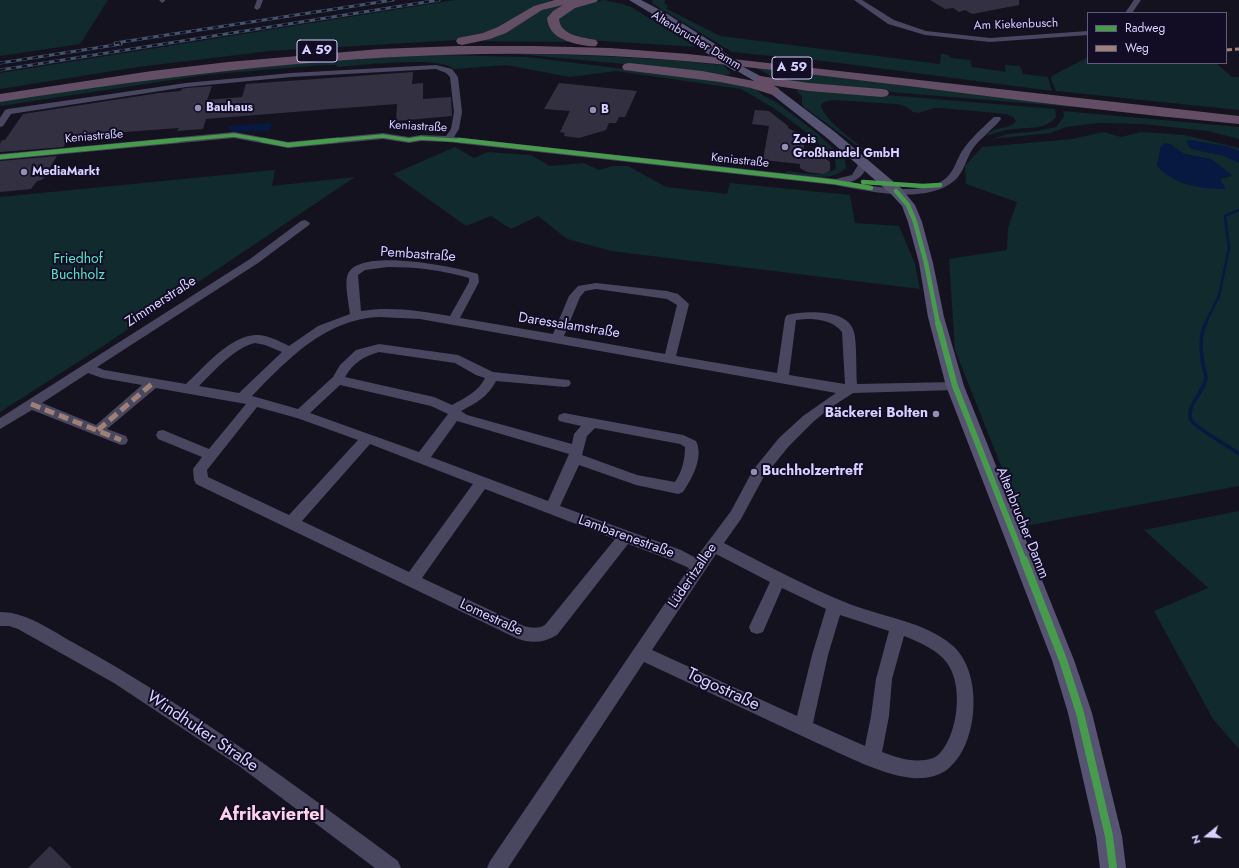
<!DOCTYPE html>
<meta charset="utf-8">
<style>
body{margin:0}
#map{position:relative;width:1239px;height:868px;overflow:hidden;background:#15121f;font-family:Jost,sans-serif}
canvas{display:block}
.legend{position:absolute;left:1087px;top:12px;width:140px;height:52px;box-sizing:border-box;background:#120d24;border:1px solid #615b7c;margin:0;padding:5px 7px;list-style:none;font-size:12px;color:#d8d0ff}
.legend li{display:flex;align-items:center;gap:8px;height:20px}
.legend b{width:20px;border:1px solid #615b7c}
.north{position:absolute;left:1187px;top:816px;width:40px;height:40px;-webkit-text-stroke:3px #120d24;paint-order:stroke;rotate:252deg;font-size:11px;font-weight:700;line-height:16px;text-align:center;color:#d8d0ff}
.north::after{content:'';display:block;margin:auto;width:14px;height:18px;background:#d8d0ff;clip-path:polygon(50% 0,100% 100%,50% 72%,0 100%)}
</style>
<div id="map">
<canvas width="1239" height="868"></canvas>
<ul class="legend">
<li><b style="height:5px;background:#469c4c"></b>Radweg</li>
<li><b style="height:5px;background:#9e8076"></b>Weg</li>
</ul>
<div class="north">N</div>
</div>
<script>
const ctx = document.querySelector('canvas').getContext('2d');
ctx.lineJoin = 'round';
function fillPath(path, color) { ctx.fillStyle = color; ctx.fill(path, 'evenodd'); }
function trace(path, color, width, dash) { ctx.strokeStyle = color; ctx.lineWidth = width; ctx.lineCap = dash ? 'butt' : 'round'; ctx.setLineDash(dash || []); ctx.stroke(path); }
function drawText(font, color, halo, rows, align = 'center') {
  ctx.font = font + ' Jost,sans-serif'; ctx.lineWidth = 4; ctx.setLineDash([]); ctx.textBaseline = 'middle'; ctx.strokeStyle = halo; ctx.fillStyle = color; for (const [text, x, y, turn = 0] of rows) {
    ctx.save(); ctx.translate(x, y); ctx.rotate((+turn || 0) * Math.PI / 180); ctx.textAlign = isNaN(turn) ? turn : align; if (halo) ctx.strokeText(text, 0, 0); ctx.fillText(text, 0, 0); ctx.restore();
  }
}
fillPath(new Path2D(`
 M0 0H108L80 44 0 56Z
 M455 0H559L500 29 457 40 270 51 138 67 0 89V73Z
 M575 0 550 18 578 42 471 41 540 9Z
 M604 0 623 4 631 7 696 47 587 40 568 35 556 19 580 4Z
 M652 0H666L664 2 668 7 665 8 720 36 940 64 941 54 949 55 950 58 970 60 972 67 1006 72 1005 65 1020 66 1023 74 1048 77 1052 91 832 62 732 52 658 7 653 4Z
 M505 53C578 55 651 57 723 65L731 73 727 75H715L615 63Z
 M441 55 527 57 713 80 753 87 764 96 776 102 818 134 845 160 846 168C831 183 805 175 786 173V171C804 173 820 178 836 169L835 158 806 132 775 109 741 89 616 71 570 77 506 65 454 69C440 56 361 65 339 67L336 65H322L205 75 0 106V102L138 80 320 60Z
 M1088 57V63H1216L1232 77H1239V110L1056 91 1051 79 1052 76Z
 M755 67 1073 106V107L793 84 779 81Z
 M801 89H815L1055 109 1056 117C1046 130 1029 127 1014 129 1004 130 995 133 986 136 996 124 1009 131 1016 121L1013 117 1006 114 942 108H934L918 113 913 112 905 106 896 104 833 100 824 102 821 105C823 120 858 144 870 153L868 154 804 107 802 104V96L796 91Z
 M1063 111 1239 127V139L1208 131 1143 124 1098 123 1066 127 1050 133 992 139 1008 134 1038 131 1056 127 1064 117Z
 M1103 132 1121 137 1141 132 1184 135 1239 148V486L1025 526 955 350 949 259 1007 250 1008 228 1017 202 966 184 965 166 982 147 1073 139ZM1170 144 1184 154 1211 159 1231 176 1220 179 1157 166 1161 146Z
 M455 147 474 158 488 152 531 155 550 166 584 163 599 170 613 166H628L666 187 727 194 730 183 850 195 855 223 899 226 915 264 920 289 611 251 567 239 538 216 511 229 491 216 466 226 393 174Z
 M275 170 272 186 355 177 100 348 0 412V197Z
 M1239 511V749L1213 719 1154 611 1208 588 1144 530Z`), '#102a2d');
fillPath(new Path2D(`
 M272 123 269 131 232 132 228 128V126Z
 M1190 140 1226 146 1239 151V163L1224 156 1195 150 1190 148 1186 141Z
 M1164 143 1170 144 1184 154 1211 159 1232 175 1220 179 1226 189C1201 189 1174 185 1157 166L1161 146Z`), '#071941');
trace(new Path2D(`
 M1205 324 1219 296 1229 248 1225 216 1239 210`), '#071941', 2.5);
trace(new Path2D(`
 M1206 323C1199 336 1201 351 1203 365 1204 369 1206 374 1206 378 1205 391 1185 406 1191 420 1194 427 1231 447 1239 454`), '#071941', 3.5);
fillPath(new Path2D(`
 M930 0H1019V5L972 14 965 10 959 12 953 8 945 9Z
 M413 72 412 84 423 83V99L451 97 452 116 396 121 397 104 331 109 206 119 203 129 177 131 179 128 71 136 63 147 0 152V144L2 140H5L23 114 159 93 181 91 182 89 186 88 212 86 207 100 242 97 246 84Z
 M559 83 637 91 625 117H619L616 123H609L606 130 579 138 564 136 565 133 560 132 570 111 544 109Z
 M755 110 769 111 788 126V128L805 137 803 156 825 158 830 162V171L823 174 807 172 800 168V164L763 160 769 126 752 124Z
 M57 156 42 180 37 181 31 189 0 192V161Z
 M50 846 72 868H28Z`), '#333042');
fillPath(new Path2D(`
 M159 0H165V1L162 3Z
 M257 0H263L260 8 257 10 254 8Z
 M854 0H862L894 20 926 31 990 38 1088 31V35L990 42 925 35 888 24Z
 M1134 0H1141L1132 13H1125Z
 M436 65 452 69 458 77 462 112 459 129 454 137 836 179 852 175 861 160 864 159 869 162C865 172 861 179 850 182 876 187 930 198 949 175 955 168 957 159 962 151 971 138 982 128 994 117H1000L1001 119C993 129 982 137 974 147 966 158 964 173 954 181 925 205 868 191 835 185L448 142 421 141 409 143 383 139 288 148 234 138 0 160V154L234 132 288 142 383 133 409 137 421 135 446 136 451 129 454 112 450 77 446 73 436 69 291 77 186 87 11 114 3 126 0 127V118L5 110 8 109 186 83 291 73Z
 M305 220 310 223 309 225 258 263 97 367 104 370 186 384C203 368 232 334 257 335 268 335 279 341 289 346L318 326 350 314C349 304 344 282 348 274 359 247 456 267 478 274L479 282 460 318 553 334 569 296 578 286 596 283 667 291 678 294 689 304 676 356 777 373 785 318 787 315C804 311 848 308 854 332 857 344 856 370 857 384L955 382 959 383 961 386 959 389 955 390 853 393 830 408 813 422 789 446 763 478 741 519 724 543C764 564 805 586 847 603 881 617 925 621 953 646 983 672 979 743 949 768 939 777 924 779 912 778 879 774 847 756 817 743 759 716 702 689 644 662L508 868H487L490 861 689 568 671 560 628 544 557 635C543 643 531 644 516 638L196 484 194 480 193 469 202 457 158 439 156 435 158 431 163 430 209 449 246 404 156 388 107 429 126 436 128 440 126 444 121 445 32 410 0 429V418L250 259 301 221ZM388 267C415 267 442 270 469 278V282L450 316C421 311 391 306 361 311L358 275 365 270ZM596 289 667 299 677 305 665 354 564 336 580 297 585 291ZM379 317 420 319 836 393 803 416 779 438 753 470 731 511 696 558 681 550 560 506 579 465 636 485 678 494 683 492C692 479 704 457 696 441L683 435 564 413 559 415 558 418 559 421 581 426 574 434 572 444 467 415 461 411C476 403 488 397 496 381L565 387 569 386 571 383 569 380 493 372 458 355 379 344 356 350 340 365 333 377 298 409 252 396C287 360 325 319 379 317ZM806 319C820 319 833 321 842 332L845 384 789 375 796 320ZM255 343 265 345 282 352 239 393 199 386C213 372 235 347 255 343ZM379 352 455 363 476 375 485 378C479 391 465 398 452 405L434 397 345 377C353 363 364 356 379 352ZM88 373 102 378 142 385 96 425 42 403ZM340 385 431 406 448 414 419 452 310 413ZM257 407 297 418 358 440 289 515 208 477 207 470ZM457 421 569 454 548 501 431 457ZM595 428 680 444 685 447C685 459 682 472 675 482L637 475 582 455 587 436ZM370 444 473 484 409 572 302 521ZM485 489 615 539 545 625C538 629 532 628 524 626L422 578ZM716 554 770 582 749 627 751 632 757 634 763 632 782 588 826 609 812 655 797 716 652 650ZM840 615 889 631 876 679 871 716 865 746 813 723 828 655ZM904 636C919 642 938 650 947 663 963 685 958 727 944 748 941 752 937 757 933 758 916 764 897 758 882 752L889 716 892 679Z
 M0 612C27 612 52 631 74 643 189 706 293 784 398 861L401 868H375L239 766 114 683 18 629 9 626H0Z`), '#494660');
fillPath(new Path2D(`
 M629 0H641L664 12 723 49 722 51H714Z
 M736 63 764 78 835 132 901 188 915 205 922 222 933 263 944 317 964 386 1074 660 1092 713 1122 836 1126 868H1100L1096 836 1068 713 1052 660 946 386 928 317 919 263 908 222 902 206 891 194 827 138 756 82 732 68 731 66Z`), '#565373');
fillPath(new Path2D(`
 M555 0H598L596 2 575 8 559 19C561 36 582 37 596 40L598 43 596 46C590 47 583 45 577 44 562 40 549 35 547 18L553 11 563 5 542 10 506 33 490 39 462 45 458 44 456 41 458 38 483 33 498 27 534 6Z
 M457 46H533L610 48 688 54 1239 116V124C1131 114 1023 101 916 87 814 75 713 61 611 56 406 46 202 70 0 102V94L152 71 228 62 380 49Z
 M629 63 702 71 754 81 755 77 760 76 809 83 882 89 887 90 889 93 887 96 882 97 809 91 770 85 778 88 780 91 778 94 773 95 751 88 720 82 624 70 622 67 624 64Z`), '#644e66');
const rail = new Path2D(`
 M115 43 393 0
 M0 63 121 44
 M0 70 439 0`);
trace(rail, '#42556a', 3);
trace(rail, '#120d24', 2, [5.5]);
trace(new Path2D(`
 M708 48 736 66`), '#565373', 10);
trace(new Path2D(`
 M1226 50 1239 49`), '#9e8076', 3, [6, 3]);
trace(new Path2D(`
 M31 404 121 440
 M98 430 153 383`), '#9e8076', 5, [10, 5]);
trace(new Path2D(`
 M167 141 234 135 268 141
 M327 141 383 136 409 140 421 138 468 141`), '#469c4c', 3.5);
trace(new Path2D(`
 M262 140 288 145 338 140
 M459 140 835 182 871 188
 M0 157 178 140
 M863 182 923 186 940 185
 M896 191 908 205 915 222 926 263 938 324`), '#469c4c', 4.5);
trace(new Path2D(`
 M938 323 955 386 1024 561`), '#469c4c', 6);
trace(new Path2D(`
 M1024 560 1063 660 1080 713 1109 836 1113 868`), '#469c4c', 8);
for (const [x, y, r, color] of [
 [198,108,4,"#948eb1"],
 [593,110,4,"#948eb1"],
 [785,147,4,"#948eb1"],
 [24,172,4,"#948eb1"],
 [936,414,4,"#948eb1"],
 [754,472,4,"#948eb1"]
]) { const dot = new Path2D(); dot.arc(x, y, r, 0, 2 * Math.PI); ctx.fillStyle = color; ctx.fill(dot); trace(dot, '#120d24', 1.5); }
drawText('12px', '#d8d0ff', '#120d24', [
 ["Am Kiekenbusch",1016,25,-2],
 ["Altenbrucher Damm",696,41,31],
 ["Keniastraße",418,127,3],
 ["Keniastraße",94,137,-5],
 ["Keniastraße",740,161,6]
]);
drawText('bold 12px', '#d8d0ff', '#120d24', [
 ["Bauhaus",206,108],
 ["B",601,110],
 ["Zois",793,140],
 ["Großhandel GmbH",793,154],
 ["MediaMarkt",32,172]
], 'left');
for (const [x, y, w] of [
 [317,51,40],
 [792,68,40]
]) { const box = new Path2D(); box.roundRect(x - w / 2, y - 11, w, 22, 3); ctx.fillStyle = '#120d24'; ctx.fill(box); trace(box, '#d8d0ff', 1); }
drawText('bold 13px', '#d8d0ff', null, [
 ["A 59",317,51],
 ["A 59",792,68]
]);
drawText('14px', '#d8d0ff', '#120d24', [
 ["Pembastraße",418,255,4],
 ["Zimmerstraße",161,302,-33],
 ["Daressalamstraße",569,326,9],
 ["Altenbrucher Damm",1022,523,68],
 ["Lambarenestraße",626,537,20],
 ["Lüderitzallee",693,576,-56],
 ["Lomestraße",491,618,25]
]);
drawText('14px', '#54e7ca', '#120d24', [
 ["Friedhof",78,260],
 ["Buchholz",78,276]
]);
drawText('bold 14px', '#d8d0ff', '#120d24', [
 ["Bäckerei Bolten",928,414],
 ["Buchholzertreff",762,472,"left"]
], 'right');
drawText('17px', '#d8d0ff', '#120d24', [
 ["Togostraße",723,690,25],
 ["Windhuker Straße",202,732,34]
]);
drawText('bold 18px', '#ffd2ec', '#120d24', [
 ["Afrikaviertel",272,816]
]);
</script>
